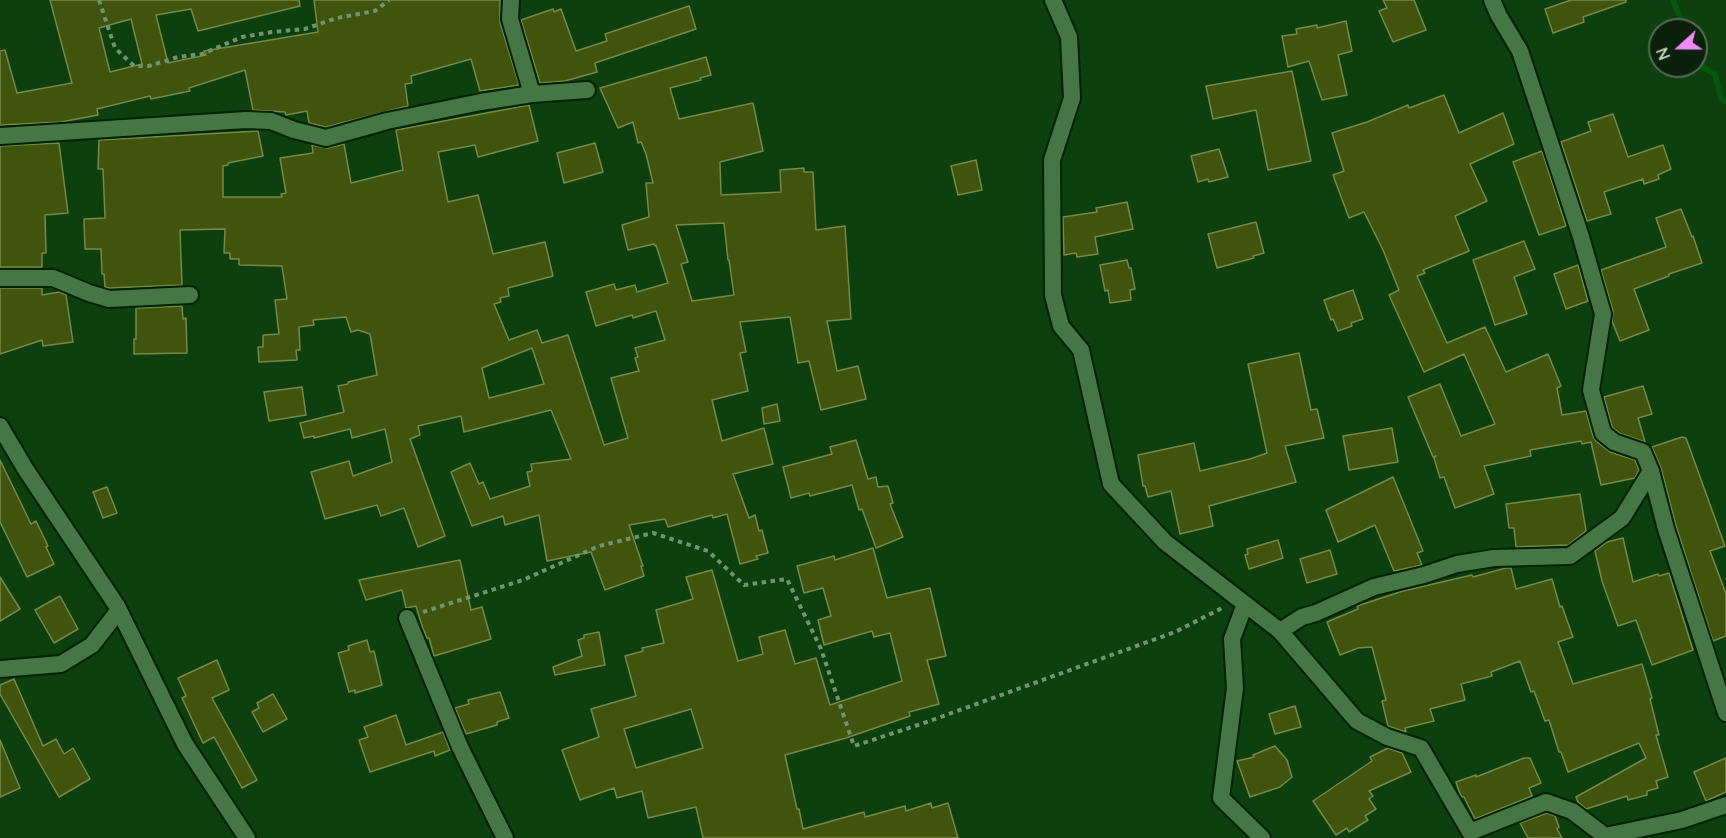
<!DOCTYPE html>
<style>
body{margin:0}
#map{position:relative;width:1726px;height:838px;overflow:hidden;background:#0d3f0f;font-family:Quicksand,sans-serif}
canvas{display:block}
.north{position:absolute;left:1648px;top:18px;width:60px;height:60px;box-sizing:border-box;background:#0c210c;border:2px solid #546b54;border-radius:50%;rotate:249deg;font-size:16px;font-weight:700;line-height:24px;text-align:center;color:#c1dabf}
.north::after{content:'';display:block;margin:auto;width:21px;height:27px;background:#ee8bf8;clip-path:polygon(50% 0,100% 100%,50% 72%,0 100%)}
</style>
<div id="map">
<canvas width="1726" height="838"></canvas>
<div class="north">N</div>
</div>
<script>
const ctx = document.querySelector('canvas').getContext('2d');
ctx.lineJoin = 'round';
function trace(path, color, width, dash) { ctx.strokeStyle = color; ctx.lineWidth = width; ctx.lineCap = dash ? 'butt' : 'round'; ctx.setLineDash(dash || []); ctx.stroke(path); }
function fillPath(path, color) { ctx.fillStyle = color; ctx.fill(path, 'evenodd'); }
trace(new Path2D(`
 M1673 0 1685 30
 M1696 64 1715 74 1721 98 1726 102`), '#05560e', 6);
const building = new Path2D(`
 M50 0H299L300 6 198 31 191 9 156 15 168 63 206 55 204 51 318 32 314 0H500V22L519 85 480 91 471 59 411 76 412 83 405 84 408 106 326 127 309 123 307 111 286 115 285 112 253 110 245 70 189 88 190 91 151 99 150 96 97 109 98 115 61 122 0 125V51L5 50 17 93 72 83ZM131 19 142 64 110 72 99 28Z
 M1383 0H1414L1426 30 1393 42 1379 11 1387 8Z
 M1571 0H1626V2L1583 17 1584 22 1553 33 1545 9Z
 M689 6 696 29 595 63 597 72 565 81 540 83 521 20 553 9 554 12 561 9 576 51 607 41 605 34Z
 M1346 21 1352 51 1338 55 1347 95 1322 100 1309 61 1288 67 1282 36 1297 34 1296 29 1317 25V28Z
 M706 57 711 75 700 78 701 80 670 88 679 119 753 103 763 151 720 162 721 195 781 192 780 170 804 168V172H813L816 230 845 226 851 319 827 321 837 371 858 366 866 399 821 410 809 361 798 363 790 317 740 322 746 352 740 353 748 391 712 400 722 441 764 428 773 464 733 474 749 518 755 515 759 531 762 530 768 553 756 556 758 559 740 564 727 514 713 518 712 515 668 527 665 519 629 525 643 566H641L644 576 605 590 591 552 547 561 539 515 505 525 503 516 472 526 451 472 470 463 479 484 483 482 490 499 530 486 527 472 532 471 531 464 571 459 551 410 464 432 461 416 418 426 420 435 410 439 445 536 418 547 404 508 381 516 377 505 325 519 311 472 349 461 353 476 392 462 385 429 352 438 350 429 314 438V436L304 438 300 423 344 412 338 386 348 384V382L377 375 370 334 358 330 351 332 346 317 313 320 314 325 299 327 300 350H296L297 360 259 362 258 347H263V335L279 334 275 300 287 299 282 266 239 265V259H230V253H224L225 229 180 230 182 285 110 288 105 287 104 274H102L101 249H85L84 219 105 218 103 169H98L99 140 258 131 263 156 228 163V165L223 166V197H282L281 194 286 193 280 158 313 153 312 145 328 148 344 144 351 183 403 170 396 130 529 105 538 141 478 157 475 145 438 152 448 202 478 195 493 254 545 242 553 276 508 288 509 296 500 298 501 302 494 304 509 340 537 330 542 343 568 335 604 445 628 438 611 378 639 371 635 358 638 357 635 348 665 340 656 311 633 318 632 315 596 326 586 292 614 284 616 290 635 285 637 292 668 283 656 245 655 246 654 244 628 250 622 225 649 217 646 183H653L646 154 641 142 638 143 633 122 618 128 600 88ZM724 223 728 260H729L734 295 692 301 681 264 688 262 676 225ZM532 348 544 384 489 398 482 368Z
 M1292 71 1311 161 1268 170 1256 110 1213 119 1206 86Z
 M1444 95 1459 133 1503 113 1514 144 1470 164 1487 201 1455 216 1469 251 1423 270 1425 273 1417 276 1447 343 1485 327 1506 372 1548 354 1561 386 1557 388 1562 415 1586 411 1593 436 1596 441 1610 452 1635 460 1639 470 1635 478 1601 485 1591 442 1582 444 1581 441 1530 450 1531 456 1484 466 1494 494 1455 508 1444 477 1440 478 1434 458 1436 456 1433 457 1408 397 1440 384 1461 436 1495 424 1464 354 1424 372 1389 295 1399 290 1383 250 1364 212 1349 218 1333 175 1344 171 1332 133 1367 122 1408 105 1409 108Z
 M1613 114 1628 157 1663 145 1671 169 1658 175 1659 179 1644 184 1643 179 1604 192 1611 214 1587 221 1561 142 1591 131 1588 122Z
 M59 143 68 213 45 215 46 253H42V267H0V146Z
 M595 143 603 172 564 183 557 153Z
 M1219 149 1228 177 1209 182 1208 179 1198 182 1191 156Z
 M1542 151 1566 226 1539 235 1513 162Z
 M976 160 982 190 958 195 951 166Z
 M1127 202 1133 229 1095 237 1098 254 1077 257 1076 253 1064 255 1063 217 1097 212 1096 208Z
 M1681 209 1692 237 1693 236 1702 263 1669 274V276L1634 289 1649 330 1620 341 1612 321 1613 311 1601 270 1666 247 1656 218Z
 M1256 222 1264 253 1253 256 1254 258 1217 268 1208 234Z
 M1524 241 1535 269 1514 277 1527 314 1495 325 1473 260Z
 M1127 260 1129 268H1131L1135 289 1130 290 1131 300 1110 303 1108 290 1105 291 1100 265Z
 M1578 265 1588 301 1566 309 1554 274Z
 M0 288H42V295L60 292 66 295 73 342 43 346 42 340 0 354Z
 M1353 290 1363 319 1351 323 1352 326 1338 331 1333 319 1331 320 1324 300Z
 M182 306 183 319 186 318 187 353 134 354V339H136V308Z
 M1299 353 1311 410 1317 409 1324 438 1285 446 1296 482 1209 506 1213 526 1180 534 1171 491 1148 497 1145 486H1143L1138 455 1194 443 1200 471 1250 459 1267 453 1248 364Z
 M1643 386 1652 414 1638 418 1645 442 1619 433 1612 427 1604 397Z
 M302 387 306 415 269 421 264 392Z
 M777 404 780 421 764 424 762 408Z
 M1392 428 1398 462 1349 470 1343 436Z
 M1682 437 1686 438 1725 546 1710 551 1726 594V636L1713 641 1676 526 1661 468 1652 447Z
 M856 440 868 479 876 477 878 487 888 486 893 503 890 504 903 537 876 548 862 509 859 510 852 485 810 496 809 493 791 498 783 467 832 454 830 447Z
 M0 460 31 524 36 521 48 546 46 547 54 564 27 577 0 522Z
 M1393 477 1423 551 1417 553 1422 565 1394 571 1375 525 1338 542 1326 510Z
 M107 487 117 513 103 518 93 492Z
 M1580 494 1586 531 1568 545 1516 547 1514 528H1509L1506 504Z
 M1623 538 1633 582 1658 574 1659 576 1669 573 1693 650 1652 665 1636 620 1618 626 1602 581 1595 551 1607 542Z
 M1278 540 1283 558 1249 569 1245 555 1248 554 1247 549Z
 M873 548 887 598 930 588 946 656 927 660 939 704 909 712 910 716 846 738 785 755 797 809H799L803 829 864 812 865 817 905 806 906 811 931 803 932 808 948 803 958 838H703L696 807 648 818 642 791 617 798 614 788 580 800 562 750 599 737 591 709 636 696 625 656 643 651 642 648 664 643 656 610 693 599 686 577 712 570 738 661 763 654 759 637 785 630 795 664 816 658 830 705 902 681 890 633 874 637 872 631 824 645 818 620 831 616 823 588 804 593 797 566 834 556 835 560ZM691 709 703 748 636 768 624 729Z
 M1330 550 1337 574 1307 583 1300 559Z
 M460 560 471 610 482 607 491 639 434 656 429 638H427L422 626 416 606 406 608 402 590 366 600 359 580Z
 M1506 568H1511L1516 589 1552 579 1560 607 1562 606 1573 637 1558 642 1573 684 1642 664 1652 698 1650 699 1659 735H1656L1668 777 1656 781 1658 788 1647 791V795L1628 800 1627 796 1586 809 1578 802 1576 797 1646 758 1639 743 1568 772 1561 752H1559L1549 720 1545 721 1534 691 1531 692 1520 661 1491 672 1492 676 1461 684 1465 700 1430 709 1434 721 1405 728 1406 732 1388 726 1382 701 1386 700 1372 647 1358 648 1340 655 1327 622 1358 609 1357 606 1403 591 1472 575 1473 577Z
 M0 577 20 609 0 621Z
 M60 596 78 629 54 643 35 610Z
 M599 632 605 665 555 675 553 667 582 656 578 640 584 638V635Z
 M367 640 370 652 374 651 382 685 355 693V690L349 692 338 653 349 650 348 646Z
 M217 660 229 690 212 698 257 780 242 788 214 737 203 743 182 698 186 696 178 678Z
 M14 679 43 746 56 739 64 754 73 748 89 777 90 779 59 797 0 694V685Z
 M500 692 509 718 497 722V725L466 734 455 708 469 704 468 700Z
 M273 694 287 719 263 732 252 712 259 708 257 703Z
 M1295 706 1301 727 1275 734 1269 714Z
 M396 715 406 745 443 732 450 750 435 756 434 751 370 772 359 740 368 737 364 727Z
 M0 740 20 788 0 797Z
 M1275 746 1287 760 1292 777 1280 787 1250 797 1237 761 1254 757 1253 755Z
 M1388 748 1402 753 1411 772 1369 791 1373 796 1369 799 1376 809 1365 816 1368 820 1349 832 1347 828 1336 835 1313 801 1372 761 1370 757Z
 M1524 758H1530L1541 783 1529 788 1532 796 1475 819 1464 797H1462L1460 794 1456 782 1476 775V777Z
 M1726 758V792L1706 801 1694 772Z
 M1547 813 1555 816 1559 827 1557 829 1562 838H1528L1520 823Z`);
fillPath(building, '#41540e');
trace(building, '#758949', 1.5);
const minor = new Path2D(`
 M511 0 510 19 532 94
 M1053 0 1069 37 1072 98 1052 160 1053 295 1061 326 1081 350 1111 484 1165 542 1280 631 1357 721 1387 737 1421 748 1470 832 1546 802 1572 811 1605 836 1682 820 1726 805
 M1492 0 1499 16 1520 51 1581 237 1603 314 1591 390 1603 433 1614 442 1643 452 1651 471 1666 529 1726 713
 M0 136 246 120 271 121 294 130 326 138 387 121 481 102 532 94 587 90
 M0 278H53L89 293 109 299 190 295
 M0 426 26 470 117 606 185 744 247 838
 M1245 604 1232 639 1235 688 1221 798 1262 838
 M407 618 460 747 505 838
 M1280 631 1302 617 1316 613 1374 587 1424 575 1457 564 1494 558 1570 556 1622 518 1651 471
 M0 669 61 664 92 645 119 610`);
trace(minor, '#002301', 20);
trace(new Path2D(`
 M99 0 115 48 134 66H149L178 57 202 54 242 37 272 32 305 29 337 18 375 11 389 0
 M423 612 523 580 599 546 653 533 708 551 744 585 787 579 821 649 854 746 924 723 1175 632 1222 608`), '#709470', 4, [4.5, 4.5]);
trace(minor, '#467645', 16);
</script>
